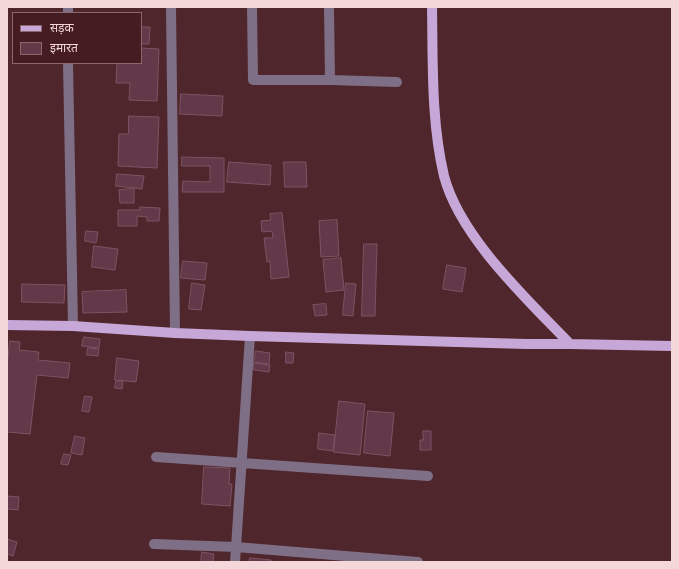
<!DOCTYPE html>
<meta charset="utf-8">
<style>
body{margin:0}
#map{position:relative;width:679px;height:569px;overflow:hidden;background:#4f262b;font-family:"IBM Plex Serif","Noto Sans Devanagari",serif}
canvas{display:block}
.frame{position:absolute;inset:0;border:8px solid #f3d7d9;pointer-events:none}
.legend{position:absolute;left:12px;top:12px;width:130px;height:52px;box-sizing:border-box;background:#441c21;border:1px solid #8a676b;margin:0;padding:5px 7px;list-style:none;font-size:12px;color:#f3d7d9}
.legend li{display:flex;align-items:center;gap:8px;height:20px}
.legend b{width:20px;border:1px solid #8a676b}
</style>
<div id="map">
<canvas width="679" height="569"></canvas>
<div class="frame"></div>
<ul class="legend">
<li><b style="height:5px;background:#c7a7d8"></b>सड़क</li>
<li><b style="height:11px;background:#613949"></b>इमारत</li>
</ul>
</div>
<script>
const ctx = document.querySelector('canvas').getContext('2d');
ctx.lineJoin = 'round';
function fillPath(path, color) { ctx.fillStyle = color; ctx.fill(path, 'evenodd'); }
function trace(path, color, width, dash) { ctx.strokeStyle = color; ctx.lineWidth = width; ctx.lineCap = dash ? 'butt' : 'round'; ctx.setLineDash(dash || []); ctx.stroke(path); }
const building = new Path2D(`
 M141 27H150L149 44H141Z
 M141 48 159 49 157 101 129 100 130 83H116L117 63H141Z
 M181 94 223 96 222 116 180 114Z
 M129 116 159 117 157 168 118 166 119 134H128Z
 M182 157 224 158V192H182L183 181 210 182V166H182Z
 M229 162 271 165 270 185 227 182Z
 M284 162H306L307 187H285Z
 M117 174 144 176 142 189 116 186Z
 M134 189V203H120L119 190Z
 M140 207 160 208 159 221H147V217L137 216V226H118V210H140Z
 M282 213 289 277 271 279 270 261 267 262 264 238H273L272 231 262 232 261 221 271 220 270 214Z
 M337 220 339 256 321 257 319 221Z
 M86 231 98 232 96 243 85 241Z
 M364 244H377L375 316H362Z
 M94 246 118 249 115 270 92 267Z
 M341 258 344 290 326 292 323 260Z
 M183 261 207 263 205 280 181 278Z
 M447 265 466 268 462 292 443 289Z
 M192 283 205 285 201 310 189 309Z
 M346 283 356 284 353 316 343 315Z
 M22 284 65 285 64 303 22 302Z
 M126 290 127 312 83 313 82 292Z
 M326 304 327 315 315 316 313 305Z
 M84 337 100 339 99 348 82 346Z
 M10 341 20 342 19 350 39 352 38 360 70 363 68 378 37 375 30 434 7 432V369Z
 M88 348 99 349 98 356 87 355Z
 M256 351 270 353 269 364 254 362Z
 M286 352 294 353 293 363H286Z
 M117 358 139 361 136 382 115 380Z
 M254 363 270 365 269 372 254 370Z
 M116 381H123L122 389 115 388Z
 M85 396 92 397 89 412 82 411Z
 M339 401 365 404 360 455 334 452Z
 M368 411 394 413 390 456 364 453Z
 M423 431H431V450H420V440H423Z
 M319 433 335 435 333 451 318 449Z
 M75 436 85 438 82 455 71 453Z
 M64 454 71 455 68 465 61 464Z
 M204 467 230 468 229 484H232L230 506 202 504Z
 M7 496 19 497 18 510 7 509Z
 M7 539 17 542 13 556 7 554Z
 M202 552 214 554 213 562H201Z
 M250 558 271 560V562H249Z`);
fillPath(building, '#613949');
trace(building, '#7d5364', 1);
trace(new Path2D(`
 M68 7V13
 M171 7 175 333
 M252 7 253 80H330L397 82
 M329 7 330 80
 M68 63 73 326
 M156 457 428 476
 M154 544 236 547 418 562
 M235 562 250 336`), '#7e6e86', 10);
trace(new Path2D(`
 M432 7C433 63 431 121 444 176 460 237 527 299 570 344L672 346
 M7 325 73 326 175 333 250 336 526 344H570`), '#c7a7d8', 10);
</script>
